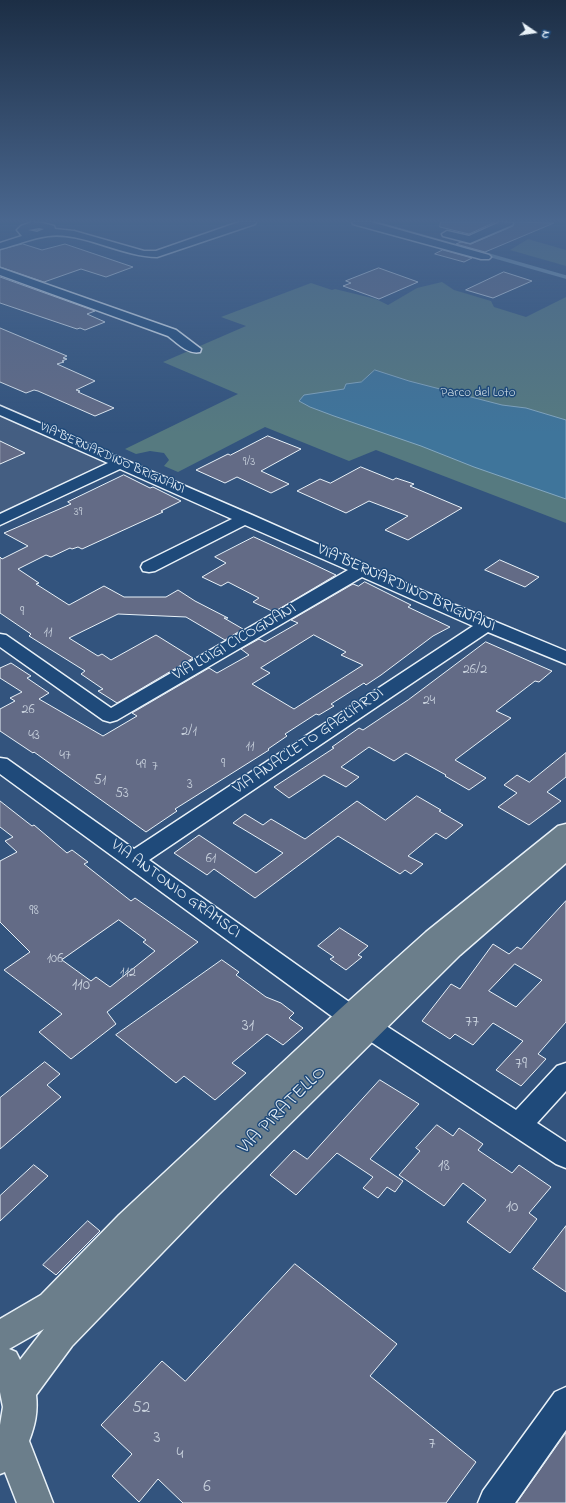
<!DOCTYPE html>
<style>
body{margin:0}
#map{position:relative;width:566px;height:1503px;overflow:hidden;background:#33547e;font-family:"Indie Flower",sans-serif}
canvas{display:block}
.north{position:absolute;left:514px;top:12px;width:40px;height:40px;-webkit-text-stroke:3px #1f4a7a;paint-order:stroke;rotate:103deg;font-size:11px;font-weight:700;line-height:16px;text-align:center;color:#e8f1f8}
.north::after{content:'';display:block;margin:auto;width:14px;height:18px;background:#e8f1f8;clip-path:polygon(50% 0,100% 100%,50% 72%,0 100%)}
</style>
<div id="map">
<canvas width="566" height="1503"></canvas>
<div class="north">N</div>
</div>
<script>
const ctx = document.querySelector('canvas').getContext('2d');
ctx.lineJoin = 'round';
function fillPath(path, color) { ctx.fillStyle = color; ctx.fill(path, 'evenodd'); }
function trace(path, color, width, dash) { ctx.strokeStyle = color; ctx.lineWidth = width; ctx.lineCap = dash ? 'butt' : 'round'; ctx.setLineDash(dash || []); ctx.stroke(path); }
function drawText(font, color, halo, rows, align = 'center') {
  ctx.font = font + ' "Indie Flower",sans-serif'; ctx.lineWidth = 3; ctx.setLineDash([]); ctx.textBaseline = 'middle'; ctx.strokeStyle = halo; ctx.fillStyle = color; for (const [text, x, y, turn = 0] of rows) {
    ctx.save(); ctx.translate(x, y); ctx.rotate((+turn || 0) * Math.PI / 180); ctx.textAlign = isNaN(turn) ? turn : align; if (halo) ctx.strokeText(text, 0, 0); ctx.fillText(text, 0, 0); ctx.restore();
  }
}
fillPath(new Path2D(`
 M0 415 110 463 0 514Z`), '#445e82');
fillPath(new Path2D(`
 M528 239 566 250V266L510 250Z
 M442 282 454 290 491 301 494 307 526 317 566 297V523L376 450 349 461 265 427 178 472 164 466 169 460 164 453 150 451 136 454 125 449 238 394 163 362 246 326 221 317 311 283 332 290 335 289 376 299 388 305 417 288Z`), '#567a80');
const water = new Path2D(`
 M375 370 409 381 502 405 526 408 566 420V499L474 467 421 446 334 416 310 407 299 401 304 395 344 389 346 384 361 382Z`);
fillPath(water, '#3f759b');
trace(water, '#83a7c0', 1);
trace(new Path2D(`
 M373 222 566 277`), '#83a7c0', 3.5);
const building = new Path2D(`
 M441 222H495L469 234 440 227Z
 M514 222 554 223 485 252 456 244 461 242 471 244 513 226Z
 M23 244 42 250 65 244 133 267 106 277 81 269 44 282 0 267V250Z
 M443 250 472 258 464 262 435 254Z
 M379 268 418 282 379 299 343 286 351 283 346 281Z
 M504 272 532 281 493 298 466 290Z
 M0 277 95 311 87 314 105 322 85 330 80 328 77 329 0 303Z
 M0 328 67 356 63 358 67 359 62 361 64 362 57 364 95 381 76 390 80 391 78 392 114 408 95 416 38 391 34 390 26 393 0 382Z
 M268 436 301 449 261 471 289 484 271 493 237 477 225 483 196 470 228 454 230 455Z
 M0 441 25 453 0 464Z
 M361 467 393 480 396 478 414 484 410 486 462 508 408 540 385 530 408 516 369 501 346 513 297 491 320 479 330 483Z
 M124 475 150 488 153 487 181 501 161 511 163 512 82 549 78 547 72 549 70 548 51 557 46 555 18 569 39 583 36 584 69 605 104 586 124 597H166L178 590 195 601 228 618H224L243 629 225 640 186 617 118 614 69 638 98 656 102 654 111 660 156 635 193 658 117 703 98 691 103 689 81 674 85 671 29 636 31 634 0 613V557L2 559 28 546 4 533 71 504 68 502Z
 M254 537 315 565 336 575 274 612 253 602 259 598 228 582 221 586 202 577 226 563 215 557Z
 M500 560 539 577 525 587 485 570Z
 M365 582 411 605 408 607 450 627 433 636 381 675 366 685 364 683 331 704 334 706 319 715 316 714 285 734 287 736 268 749 269 750 175 809 177 811 146 832 34 752 33 753 0 731V709L15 701 10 698 22 692 0 678V668L11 663 31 676 27 678 49 693 39 699 103 736 137 716 132 713 209 668 217 673 249 655 241 649 259 639 265 642 298 623 291 620 353 584 358 586ZM314 635 346 652 341 655 363 665 294 709 252 684 270 673 261 668Z
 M486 642 552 671 539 682 535 681 496 711 511 718 455 760 486 778 469 790 445 776 446 775 406 753 394 761 369 747 341 767 359 777 346 787 324 775 289 798 274 787 334 748 332 747 359 728 363 730 408 700Z
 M566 753V777L547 792 561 801 529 825 498 807 517 793 504 785 517 775 529 782Z
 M417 796 441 810 439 811 463 825 446 839 436 833 408 856 423 864 411 874 405 870 400 874 338 836 255 898 214 869 207 875 174 853 199 835 256 873 283 853 233 823 245 814 263 825 271 819 305 839 357 801 385 820Z
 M0 801 32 826 34 825 67 853 72 850 88 862 84 864 131 901 135 898 198 942 107 1012 116 1024 71 1059 39 1032 62 1014 4 970 30 952 0 922V861L17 852 5 841 13 837 0 827ZM119 920 146 940 143 942 155 951 110 987 96 977 91 981 62 960Z
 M566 901V1022L538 1054 546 1059 521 1086 496 1070 523 1041 493 1023 473 1045 455 1034 450 1039 422 1021 451 984 460 989 493 944 509 954 517 947 521 949ZM515 964 542 980 516 1007 489 991Z
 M340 928 368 946 358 955 362 957 346 970 330 959 334 957 318 946Z
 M222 960 239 972 236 975 266 997 281 1003 294 1013 289 1018 303 1028 283 1045 267 1034 232 1063 246 1073 215 1100 184 1076 176 1083 116 1035Z
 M45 1062 60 1074 47 1085 61 1097 0 1149V1098Z
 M380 1080 419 1104 370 1159 403 1181 395 1192 387 1187 378 1198 363 1188 373 1177 337 1153 296 1195 270 1175 294 1150 307 1159Z
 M437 1125 453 1136 459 1128 483 1144 478 1150 512 1173 519 1165 551 1187 529 1213 537 1219 510 1253 467 1222 486 1200 463 1183 444 1206 399 1175 420 1151 416 1148Z
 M34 1165 48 1176 0 1221V1196Z
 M88 1221 100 1231 56 1275 43 1265Z
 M566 1226V1292L533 1269Z
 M295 1264 397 1344 370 1376 476 1462 446 1503H183L158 1479 139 1502 112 1476 132 1454 101 1425 162 1361 185 1381Z
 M566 1433V1503H517Z`);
fillPath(building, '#636b86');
trace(building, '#e8f1f8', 1);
const minor = new Path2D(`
 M32 222 43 223 54 226 55 229 74 231 144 251H156L239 222H256L255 224 157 257C122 257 80 231 48 236 32 238 16 245 0 249V243L22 236 17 230 21 226ZM39 228 44 229 37 232 28 230Z
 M352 222H371L489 255 491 257 489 259H481L353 224Z
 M500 222 513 223 512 225 470 243 443 236 442 234 447 231 469 236Z
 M0 268 176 330 201 349 200 352C188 355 176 342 168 336L0 275Z
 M0 406 252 515 455 605 566 651V664L488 632 149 860 359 1009 362 1016 360 1020 368 1017 377 1020 516 1110 557 1066 566 1063V1091L537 1123 566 1142V1168L556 1164 359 1034 356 1027 358 1023 350 1026 341 1023 0 774V758L7 759 134 849 473 626 362 577 117 720 110 722 103 720 0 647V634L6 635 111 708 348 570 245 525 155 571 149 572 143 571 141 567 143 563 232 519 120 469 0 525V514L108 463 0 415Z
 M566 1387V1430L515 1503H478L483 1491 555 1392Z`);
const major = new Path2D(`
 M566 824V863L460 955 219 1194 72 1346 36 1395C38 1412 35 1425 29 1441L53 1503H17L5 1472 0 1474V1425L3 1407 0 1392V1319L41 1295 119 1215 340 1009 426 932 558 826ZM44 1329 20 1360 16 1352 9 1349Z`);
trace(minor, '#e8f1f8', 3);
trace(major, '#e8f1f8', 3);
fillPath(minor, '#1f4a7a');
fillPath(major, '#6b7e8b');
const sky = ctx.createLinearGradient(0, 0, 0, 433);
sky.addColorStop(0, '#1c2e45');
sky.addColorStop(0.51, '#4a678f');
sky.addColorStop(1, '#4a678f00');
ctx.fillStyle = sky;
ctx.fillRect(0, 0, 566, 433);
drawText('12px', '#c7d0dc', null, [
 ["9/3",249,463],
 ["39",78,513]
]);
drawText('13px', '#d2dfe6', '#1f4a7a', [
 ["Parco del Loto",478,394]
]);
drawText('13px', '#e8f1f8', '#1f4a7a', [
 ["VIA BERNARDINO BRIGNANI",112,459,24]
]);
drawText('14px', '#c7d0dc', null, [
 ["9",22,613],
 ["11",48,634],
 ["26/2",475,671],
 ["24",429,702],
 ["26",28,711],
 ["2/1",189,733],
 ["43",34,737],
 ["11",250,748],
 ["47",65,757],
 ["9",223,765],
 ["49",141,766],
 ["7",155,768],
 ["51",100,782],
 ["3",190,786],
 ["53",122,795],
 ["61",211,860],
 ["98",34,912],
 ["106",55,960],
 ["112",128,974]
]);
drawText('16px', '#e8f1f8', '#1f4a7a', [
 ["VIA BERNARDINO BRIGNANI",406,589,24],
 ["VIA LUIGI CICOGNANI",235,643,-30],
 ["VIA ANACLETO GAGLIARDI",309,742,-34],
 ["VIA ANTONIO GRAMSCI",175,890,36]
]);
drawText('17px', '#c7d0dc', null, [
 ["110",81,986],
 ["77",472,1023],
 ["31",248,1027],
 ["79",521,1065],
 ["18",444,1167],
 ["10",512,1208],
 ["52",141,1409],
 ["3",157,1439],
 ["7",432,1445],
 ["4",180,1455],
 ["6",207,1488]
]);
drawText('19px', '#e8f1f8', '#1f4a7a', [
 ["VIA PIRATELLO",283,1111,-45]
]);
</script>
